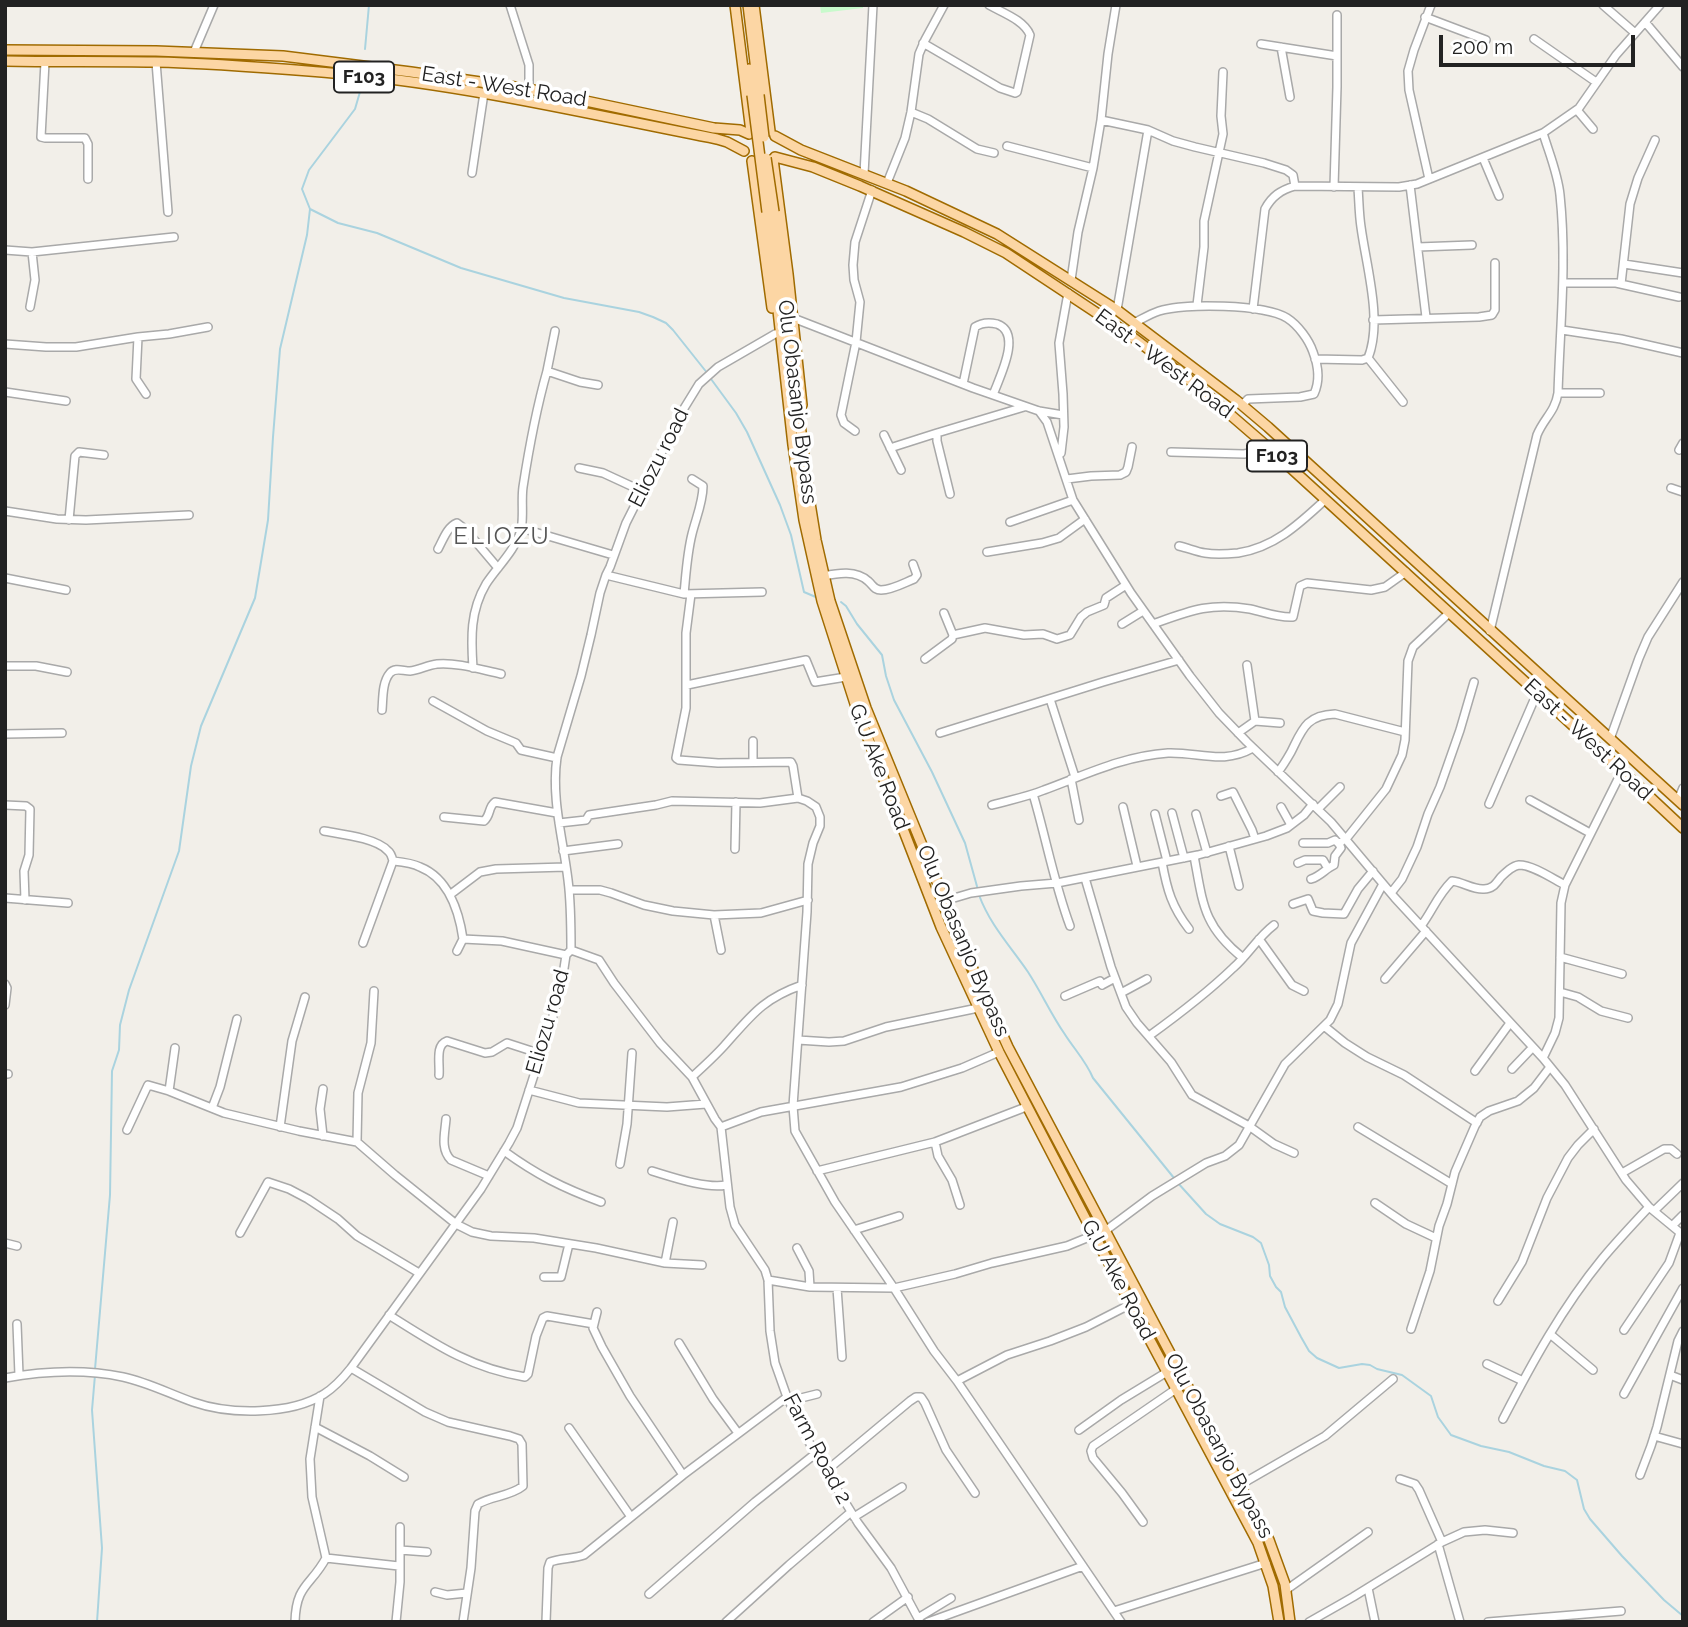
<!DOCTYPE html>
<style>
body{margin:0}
#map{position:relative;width:1688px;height:1627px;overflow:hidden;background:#f2efe9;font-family:Raleway,sans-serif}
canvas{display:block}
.frame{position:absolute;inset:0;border:7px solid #222;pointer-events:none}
.scale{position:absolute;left:1439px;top:35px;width:196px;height:32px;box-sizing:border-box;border:4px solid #222;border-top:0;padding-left:9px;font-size:21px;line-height:24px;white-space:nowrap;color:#222;-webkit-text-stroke:5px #fff;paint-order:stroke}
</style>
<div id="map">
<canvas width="1688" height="1627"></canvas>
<div class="frame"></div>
<div class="scale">200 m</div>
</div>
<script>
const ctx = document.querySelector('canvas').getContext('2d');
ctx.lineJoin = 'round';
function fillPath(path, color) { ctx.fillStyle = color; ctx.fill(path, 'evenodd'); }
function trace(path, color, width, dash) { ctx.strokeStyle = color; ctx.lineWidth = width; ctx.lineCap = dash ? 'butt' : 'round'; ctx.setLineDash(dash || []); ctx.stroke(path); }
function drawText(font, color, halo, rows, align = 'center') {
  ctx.font = font + ' Raleway,sans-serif'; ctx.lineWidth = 7; ctx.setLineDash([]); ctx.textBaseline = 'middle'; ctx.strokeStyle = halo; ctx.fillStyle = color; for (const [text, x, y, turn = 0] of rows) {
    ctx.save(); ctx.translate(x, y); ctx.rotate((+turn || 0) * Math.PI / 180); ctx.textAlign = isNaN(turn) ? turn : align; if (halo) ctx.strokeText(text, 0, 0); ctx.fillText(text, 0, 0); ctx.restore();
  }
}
fillPath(new Path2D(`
 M820 5H863V8L821 13Z`), '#c8facc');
trace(new Path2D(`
 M365 49 369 5
 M362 85 355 109 309 170 302 189 310 209 338 223 377 233 461 268 564 298 639 312 653 317 666 323 673 330 708 374
 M711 379 736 413 747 432 780 505 791 535 804 592 818 598
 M841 602 846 606 857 624 882 655 886 676 894 700 932 772 965 843 978 890
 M979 895C990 925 1011 947 1028 972 1041 992 1051 1014 1064 1033 1074 1049 1086 1061 1093 1078L1174 1178
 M1177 1182 1206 1214 1220 1224 1253 1237 1261 1243 1269 1265 1270 1276 1276 1287 1281 1292 1285 1307 1301 1337 1309 1351 1317 1358 1339 1368 1362 1364 1370 1365 1377 1369 1402 1375 1431 1396 1438 1417 1451 1435 1481 1446 1509 1452 1544 1466 1565 1471 1577 1480 1584 1509 1590 1519 1622 1556 1664 1600 1683 1616
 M95 1369 110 1195 112 1071 119 1050 120 1025 129 990 179 851 191 766 201 726 255 598 268 520 273 437 280 349 307 235 310 209
 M95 1375 92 1410 102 1548 97 1622`), '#aad3df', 2);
const minor = new Path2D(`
 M510 5 529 65V89
 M1603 5 1635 33
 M1425 17 1486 40
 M1645 22 1683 67
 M1534 39 1596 82
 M923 43 1000 88 1015 93 1017 92 1030 35C1024 20 1003 13 989 5
 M1261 44 1337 56
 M1281 47 1290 97
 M194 52 214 5
 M45 62 41 137 45 138H85L88 144V179
 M156 62 168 212
 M1577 110 1593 129
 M911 112 928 119 977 149 994 153
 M1101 120 1148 130 1173 141 1195 147 1264 163 1286 170 1293 175 1295 186
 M1007 146 1093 168
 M1483 158 1499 196
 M472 173 484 93
 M864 174 873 5
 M1429 179 1409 90 1408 71 1414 50 1431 5
 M887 183 905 138 911 112 919 54 925 40 944 5
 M1410 185 1426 317
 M1334 187 1337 87V15
 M1418 247 1472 245
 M5 250 32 252 174 237
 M1624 264 1683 273
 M1071 280 1078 232 1093 168 1101 120 1108 54 1116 5
 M1563 283H1616L1679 297
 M1621 284 1630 204 1638 178 1655 140
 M1197 305 1204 247V221L1223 134 1221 116 1223 72
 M30 307 35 280 32 252
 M1253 309 1265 209C1272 196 1281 190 1295 186L1399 187 1417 184 1543 133
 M1117 310 1148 130
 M793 318 973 388 1039 411 1063 415
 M1373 320 1479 317 1492 315 1495 310V263
 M1134 323C1142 319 1150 314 1159 311 1184 303 1264 304 1287 318 1298 325 1309 340 1313 352 1318 365 1320 381 1314 394L1300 397 1248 399 1242 405
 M1562 330 1621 339 1683 353
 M138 337 136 379 146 394
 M5 344 46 347H76L138 337 169 334 208 327
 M1368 358 1403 402
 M1315 359 1362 360 1368 358C1383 321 1366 265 1361 227 1359 214 1359 201 1358 188
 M547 371 555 331
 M963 384 975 327C981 323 989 322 997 324 1023 333 999 378 993 395
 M5 392 66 401
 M1558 393H1600
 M1039 411 1047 422 1073 500 1131 593 1190 676 1219 713 1247 742 1331 822 1395 898 1543 1058 1565 1085 1626 1180 1649 1207 1683 1235
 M855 431 844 423 841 415 856 342 860 302 854 280 853 265 855 242 872 190
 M884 435 901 470
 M890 448 937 433
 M1679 450 1683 443
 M1171 452 1244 454 1270 449
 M1061 453 1064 427 1063 394 1059 343 1068 293
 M579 468 603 473 642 491
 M1067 479 1091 476 1120 475 1126 472 1128 467 1132 447
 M1671 488 1683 492
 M950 494 937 441V433L1024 407
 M5 511 57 519 86 520 189 515
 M69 520 75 456 79 452 104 455
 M1010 522 1073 500
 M521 528 613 555
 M1179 546C1188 548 1197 552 1205 553 1216 555 1228 554 1238 553 1275 547 1299 524 1325 500
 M438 549C443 540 447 527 457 523L465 529 498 568
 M987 552 1042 543 1059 538 1085 519
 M606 575 684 594 762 592
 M824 576C838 573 856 570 868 581 873 585 874 590 881 590 892 590 904 583 914 579L917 575 913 564
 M5 578 66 590
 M684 594C686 574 687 554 692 534 696 518 703 502 703 486L692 479
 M691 594 686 633V708L676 758 679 760 718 763 791 762 793 766 798 798
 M944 613 953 635
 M1122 624 1143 611
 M1153 624C1189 611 1210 602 1250 609 1264 612 1278 618 1293 617L1300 586 1307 583 1371 590 1385 587 1406 572
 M1490 631 1537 435C1544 418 1555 412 1558 393 1560 327 1567 261 1560 195 1558 174 1549 153 1543 133L1579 108 1616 55 1660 5
 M925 659 952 639 953 635 985 628 1024 635 1043 634 1057 639 1070 635 1081 617 1087 612 1104 605 1106 598 1126 585
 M1247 665 1255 721
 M5 666H36L67 672
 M473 668C471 638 470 611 486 584 497 567 515 551 521 530 524 517 521 501 523 487 529 448 536 410 547 371L580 382 598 385
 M687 685 806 660 815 682 846 677
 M1050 699 1075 777
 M433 701 487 731 516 743 521 750 557 758
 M382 710C383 699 382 682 390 673 395 667 403 671 410 671 419 670 428 665 437 664 456 662 482 670 501 674
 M940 733 1103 682 1179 660
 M1238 733 1255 721 1280 723
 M5 734 62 733
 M1610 739 1639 658 1648 637 1683 582
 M753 741V762
 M1278 772C1283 766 1287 759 1291 752 1302 730 1306 715 1335 714L1405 732
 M1071 779 1079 820
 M1033 794C1046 838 1054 883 1070 926
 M1221 796 1233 792 1252 830 1255 839
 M1530 800 1590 833
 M1678 800 1683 788
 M1489 804 1537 693
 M5 805 26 806 30 809 29 855 24 871 25 900
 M992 805C1009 800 1027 797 1044 790 1085 775 1123 756 1168 753 1200 752 1223 765 1253 748
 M1123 807 1137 866
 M1281 807 1291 825
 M1318 809 1340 787
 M1172 813 1184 858
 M1155 814 1167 861
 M1196 814 1207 853
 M444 817 484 821C491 815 488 807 495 802L557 813
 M559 823 586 820 589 815 656 805 672 801 760 803 798 798 807 801 816 807 820 817V826L813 843 808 864 807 912 793 1106 795 1131 835 1202 894 1288 934 1351 957 1381 1121 1622
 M324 831C340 834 377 838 388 851 391 853 392 857 393 861L363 943
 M1346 839 1386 789 1402 755 1405 740 1408 661 1413 647 1449 613
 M1303 843H1328L1335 840 1339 844
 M1229 846 1239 886
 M735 849 736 802
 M563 851 618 844
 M1194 856C1203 904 1203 926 1243 958
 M393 861C402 862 412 863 420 867 448 878 459 911 463 939L502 941 566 955
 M1162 862C1167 890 1172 907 1189 929
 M1298 863 1305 860H1323L1327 867
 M1085 878 1111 967 1126 1007 1137 1023 1171 1062 1192 1095 1249 1126 1274 1144 1294 1153
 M1311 879C1321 876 1325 869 1334 865L1335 856 1341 848 1339 844 1345 838
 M569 890H600L611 893 644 905 673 911 714 915 761 913 808 900
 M1391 893 1402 879 1417 847 1428 814 1440 787 1460 730 1474 682
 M451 894 480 872 496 869 566 867
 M5 898 68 903
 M944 901 971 893 1021 886 1057 883 1198 855 1266 836 1287 828 1304 815 1313 804
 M1293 904 1308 899 1313 911 1323 913 1344 914 1358 889 1373 871
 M714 915 721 950
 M1421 926C1433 910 1437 896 1452 881 1463 882 1473 890 1484 889 1493 889 1496 883 1501 877 1506 872 1512 866 1519 865 1533 865 1553 879 1565 885
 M1259 939 1292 985 1304 991
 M571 950 599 960 614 983 660 1043 692 1077 715 1119 721 1127 730 1207 735 1225 765 1270 768 1280 770 1331 775 1363 787 1397 813 1450 858 1523 891 1568 920 1622
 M457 951 463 939
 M1560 957 1622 974
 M1385 979 1426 931
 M5 984 7 988 5 1005
 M1560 992 1578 997 1601 1011 1628 1018
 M1121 993 1147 979
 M1065 996 1100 981 1102 985 1115 978
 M1324 1026 1345 1043 1367 1057 1404 1075 1477 1123
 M1149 1036C1178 1015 1207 993 1233 968 1248 955 1258 937 1274 925
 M798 1040 829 1042 844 1041 886 1027 978 1008
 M1543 1058 1555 1033 1559 1018 1561 903 1565 885 1622 771
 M1512 1069 1533 1047
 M1475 1071 1510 1023
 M5 1074H8
 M439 1075C440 1063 435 1045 447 1041L485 1053 492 1052 507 1043 541 1054
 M692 1077C703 1067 714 1057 724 1046 751 1016 762 999 802 985
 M323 1089 320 1109 323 1136
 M529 1090 579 1103 667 1107 706 1104
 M169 1091 175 1048
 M212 1108 220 1087 237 1019
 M446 1119C445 1133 440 1149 451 1160L489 1176
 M280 1127 292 1041 305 997
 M721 1127 761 1112 901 1087 962 1068 999 1052
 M1358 1127 1452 1184
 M127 1130 148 1085 169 1091 224 1113 299 1131 357 1142 395 1175 456 1224 472 1232 491 1236 534 1238 596 1248 665 1263 702 1265
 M357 1142 358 1093 371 1043 374 991
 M935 1142 938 1156 952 1180 960 1205
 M504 1151C537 1175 563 1188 601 1202
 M620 1164 627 1124 632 1053
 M652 1171C672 1177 706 1189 726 1185
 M817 1171 935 1142 1026 1107
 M1622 1173 1664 1149H1671L1677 1154
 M1375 1203 1406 1224 1436 1238
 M1654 1211 1683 1183
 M1672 1226 1683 1215
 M854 1230 899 1216
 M1105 1231 1152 1196 1206 1163 1225 1156 1239 1145 1285 1064 1330 1020 1338 1004 1351 943 1383 884
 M240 1233 268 1182 289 1189 308 1199 338 1219 357 1236 419 1273
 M5 1243 17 1246
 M797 1248 809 1271 810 1287
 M665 1263 673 1222
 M544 1277H561L569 1244
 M768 1280 810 1287 894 1288 955 1274 992 1263 1067 1246 1094 1235
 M837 1288 842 1357
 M1498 1301 1522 1262 1547 1198 1568 1158 1578 1145 1594 1129
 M597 1312 593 1328 602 1347 630 1396 683 1475
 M389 1315C435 1344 470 1368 525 1377L528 1374 536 1336 543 1318 547 1316 594 1324
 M17 1324 19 1375
 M1411 1329 1430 1271 1439 1226 1447 1204 1455 1172 1475 1126 1480 1117 1489 1111 1518 1101 1534 1088 1550 1067
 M1624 1330 1669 1263 1680 1233
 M1550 1334 1593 1370
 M679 1343 713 1399 738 1433
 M1487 1364 1523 1381
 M351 1368 425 1412 448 1422 510 1436 519 1439 522 1444 523 1486C511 1496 492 1496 478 1504L475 1511 471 1568 463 1622
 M1670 1375 1683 1380
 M5 1378C44 1371 84 1369 123 1377 147 1382 170 1394 193 1402 230 1415 291 1415 324 1394 335 1387 343 1378 351 1368L481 1189 509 1143 517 1128 553 1016 563 975 566 955 571 950C571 927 571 903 568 880 563 838 551 799 557 757L581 676 591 635 600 593 606 575 610 567 626 523 683 410 699 384 718 367 775 334
 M957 1381 1007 1355 1050 1341 1086 1327 1131 1304
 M1624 1394 1683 1288
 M789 1401 817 1394
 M1503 1419C1532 1363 1562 1308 1602 1259 1617 1241 1633 1224 1649 1207
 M315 1427 370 1456 404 1477
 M569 1428 631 1517
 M1079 1430 1121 1400 1167 1372
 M1654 1436 1683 1444
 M826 1471 910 1401 916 1397H921L925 1403 946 1450 975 1493
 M1640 1475 1651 1446 1657 1427 1678 1341 1683 1331
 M1400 1479 1415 1484 1419 1490 1442 1542
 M1240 1485 1325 1436 1393 1379
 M854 1517 902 1487
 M1143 1522 1122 1493 1093 1458 1091 1451 1093 1446 1176 1389
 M1438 1544 1460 1622
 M400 1550 427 1552
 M326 1558 399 1566
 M1368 1588 1375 1622
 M1286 1590 1368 1532
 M435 1592 447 1595 467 1593
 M649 1594 755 1502 815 1454
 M1114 1611 1266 1563
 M918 1618 951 1598
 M295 1622C296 1584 311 1586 326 1558L312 1497 310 1459 320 1396
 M396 1622 400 1582V1527
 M546 1622 548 1568 550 1562C561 1558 573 1559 584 1555L683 1475 787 1397
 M726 1622 789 1565 851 1512
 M873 1622 908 1597
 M928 1622 1083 1566
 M1309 1622 1353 1597 1442 1542 1464 1532 1485 1530 1513 1533
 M1488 1622 1621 1611`);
const major = new Path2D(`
 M735 5 751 132
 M748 5 759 95
 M754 5 770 131
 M5 50 156 51 283 56 411 72 529 89 714 128 740 130 749 134
 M5 61C55 62 104 61 154 62 218 63 282 69 345 74 471 86 593 115 717 139L727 142 744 151
 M749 69 752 95
 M775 136 801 150 906 191 997 234 1117 310 1236 400 1268 427 1683 805
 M775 157 813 167 860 186 964 232 1006 253 1127 333 1196 385 1270 449 1603 753 1683 828
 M773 159 788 274 802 405
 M752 161 772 308
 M767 212 793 445 804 520 822 601 857 710 941 927 999 1052 1094 1235 1258 1543 1273 1586 1279 1622
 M774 212 809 497 816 540 830 601 866 708 971 965 1008 1047 1269 1540 1285 1584 1290 1622`);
trace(minor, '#a9a9a9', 10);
trace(major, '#a06b00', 12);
trace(minor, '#fff', 7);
trace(major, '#fcd6a4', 9);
const majorBridge = new Path2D(`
 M752 95 767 212
 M759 95 764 137
 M766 158 774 212`);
trace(majorBridge, '#a06b00', 12, []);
trace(majorBridge, '#fcd6a4', 9);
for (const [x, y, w] of [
 [364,77,60],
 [1277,456,60]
]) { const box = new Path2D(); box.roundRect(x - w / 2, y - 15.5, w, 31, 5); ctx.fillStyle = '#fff'; ctx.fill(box); trace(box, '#222', 2); }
drawText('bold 19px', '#222', null, [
 ["F103",364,77],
 ["F103",1277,456]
]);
drawText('21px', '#222', '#fff', [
 ["East - West Road",504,87,9],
 ["East - West Road",1164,364,37],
 ["Olu Obasanjo Bypass",797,402,83],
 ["Eliozu road",659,458,-63],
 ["East - West Road",1588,740,43],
 ["G.U Ake Road",879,767,69],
 ["Olu Obasanjo Bypass",963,941,67],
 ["Eliozu road",548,1022,-74],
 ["G.U Ake Road",1118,1280,62],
 ["Olu Obasanjo Bypass",1219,1446,62],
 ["Farm Road 2",817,1449,62]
]);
ctx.letterSpacing = '2px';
drawText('24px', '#555', '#fff', [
 ["ELIOZU",502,537]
]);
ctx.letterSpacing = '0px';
</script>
